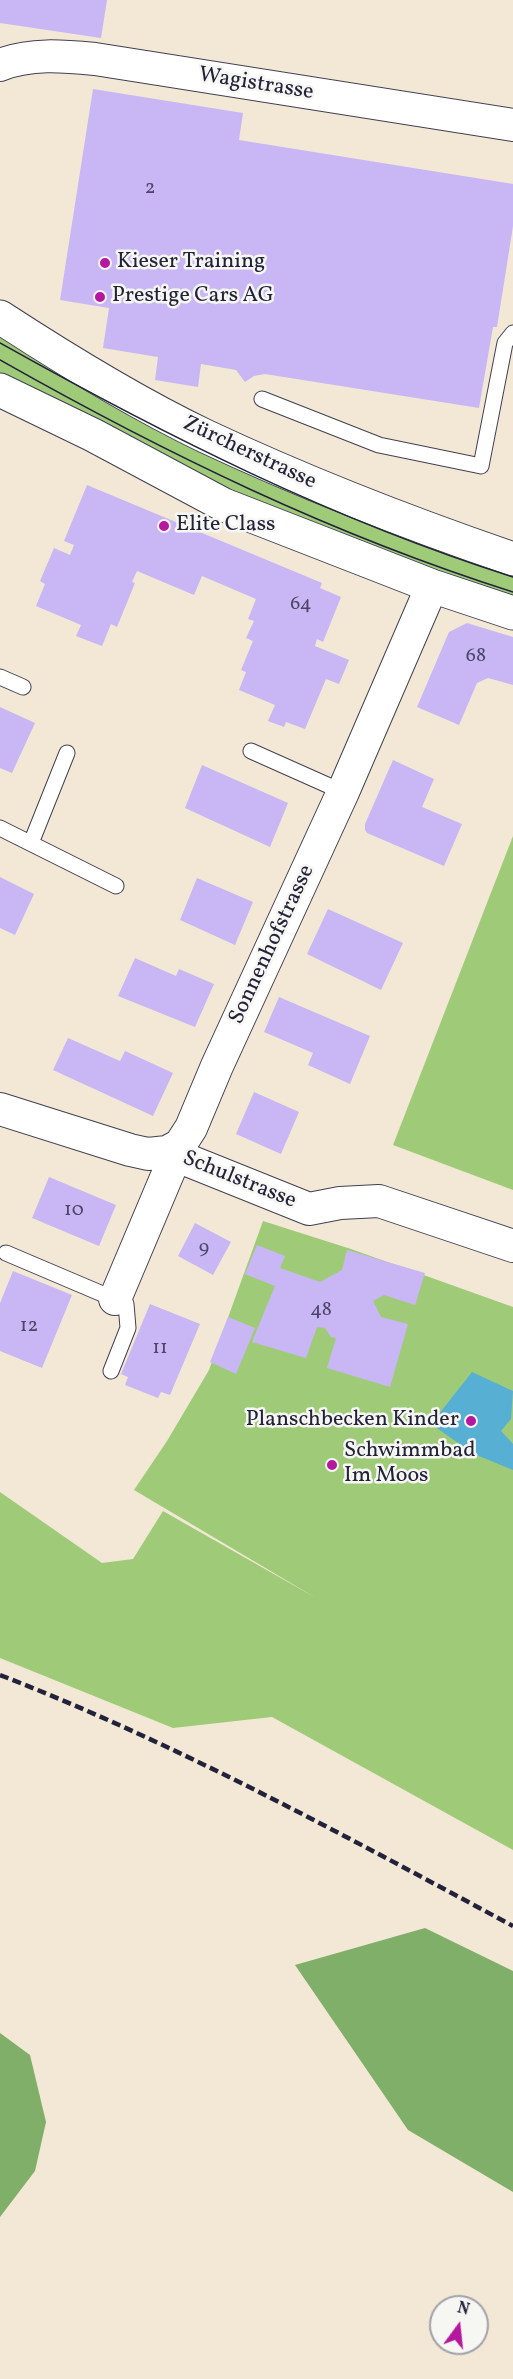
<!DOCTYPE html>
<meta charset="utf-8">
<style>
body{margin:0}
#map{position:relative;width:513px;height:2379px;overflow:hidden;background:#f2e8d5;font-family:Vollkorn,serif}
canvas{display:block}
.north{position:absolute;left:429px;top:2295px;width:60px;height:60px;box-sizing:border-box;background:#f6f6f2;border:2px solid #a1a1a9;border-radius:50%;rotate:15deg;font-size:16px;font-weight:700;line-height:24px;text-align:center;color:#22223b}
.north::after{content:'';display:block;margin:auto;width:21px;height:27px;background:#b5179e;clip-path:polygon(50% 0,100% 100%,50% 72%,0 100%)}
</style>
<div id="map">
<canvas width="513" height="2379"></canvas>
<div class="north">N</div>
</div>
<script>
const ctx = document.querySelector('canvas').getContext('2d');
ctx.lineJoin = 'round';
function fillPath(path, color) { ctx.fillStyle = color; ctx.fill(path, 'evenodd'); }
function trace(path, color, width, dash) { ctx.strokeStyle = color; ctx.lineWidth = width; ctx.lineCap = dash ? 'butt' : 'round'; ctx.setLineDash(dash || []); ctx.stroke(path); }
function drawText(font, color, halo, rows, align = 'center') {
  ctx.font = font + ' Vollkorn,serif'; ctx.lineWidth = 5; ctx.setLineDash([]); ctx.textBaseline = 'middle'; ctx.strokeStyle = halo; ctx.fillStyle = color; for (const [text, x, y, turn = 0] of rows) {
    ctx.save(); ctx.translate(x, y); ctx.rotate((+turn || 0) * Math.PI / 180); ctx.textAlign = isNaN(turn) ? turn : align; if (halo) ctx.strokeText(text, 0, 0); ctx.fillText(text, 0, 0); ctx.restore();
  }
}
fillPath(new Path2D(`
 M0 326 513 567V602L299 525 0 380Z
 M513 836V1190L393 1145Z
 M263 1221 351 1249 513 1307V1850L272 1717 173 1728 0 1658V1492L102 1563 133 1559 163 1511 316 1598 134 1490 167 1441 209 1370Z`), '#9fcb79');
fillPath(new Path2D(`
 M425 1928 513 1971V2192L408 2130 295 1965Z
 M0 2033 30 2055 46 2122 35 2171 0 2217Z`), '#7faf69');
fillPath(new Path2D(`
 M472 1372 513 1391 511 1419 501 1431 513 1444V1470L474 1454 431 1424Z`), '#57afd4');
fillPath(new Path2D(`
 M0 0H107L101 38 0 23Z
 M93 89 243 113 239 140 513 184V226L497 327H493L479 408 265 374 254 376 245 382 236 370 201 364 198 387 155 380 158 357 103 348 109 308 60 300Z
 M87 485 322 583 320 588 341 597 323 642 317 639 315 646 349 660 339 684 326 679 305 729 286 722 284 727 268 721 275 705 239 690 246 672 241 670 253 641 246 638 254 621 248 619 256 599 202 576 194 595 137 571 132 582 135 583 117 627 111 624 102 646 76 636 81 625 36 606 45 584 40 581 54 548 70 555 74 545 64 541Z
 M467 623 513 637V685L488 678 477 683 459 725 417 707 449 632Z
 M0 707 35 723 12 773 0 768Z
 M393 760 434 779 422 807 462 824 444 866 367 833 365 830V824Z
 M202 765 288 803 270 847 185 808Z
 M0 877 34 894 15 935 0 928Z
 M197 878 253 902 235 945 180 920Z
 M328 909 403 943 381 990 307 954Z
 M135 958 176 976 179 969 214 984 195 1027 118 996Z
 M279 997 370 1036 350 1084 308 1065 313 1053 264 1032Z
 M68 1038 120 1061 125 1051 173 1073 153 1116 53 1070Z
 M254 1092 299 1112 281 1154 236 1134Z
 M49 1177 116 1205 99 1246 32 1218Z
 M195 1223 231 1242 213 1275 178 1256Z
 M257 1245 285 1256 280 1268 320 1282 342 1270 347 1250 425 1273 415 1305 384 1295 373 1301 381 1317 408 1324 390 1387 327 1368 336 1338 331 1337 325 1328 317 1327 306 1358 252 1342 275 1286 245 1274Z
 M13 1271 72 1295 42 1368 0 1351V1303Z
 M150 1304 200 1324 170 1395 161 1392 158 1398 125 1385 128 1377 121 1374Z
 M228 1317 255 1328 236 1374 210 1362Z`), '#c8b7f4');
const service = new Path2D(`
 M262 399 379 445 481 466 505 343 513 333
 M0 677 23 687
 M251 751 343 792
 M0 828 116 886
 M31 843 67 753
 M6 1253 126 1304 128 1328 111 1371`);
const minor = new Path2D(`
 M0 65C30 53 63 56 95 59L513 125
 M0 1109 130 1150 148 1154 167 1152 309 1209 340 1203 379 1201 513 1246
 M115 1299 169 1171 167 1152 180 1145 191 1128 217 1066 343 792 432 586`);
const secondary = new Path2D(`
 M0 317C66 360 134 402 205 436 305 483 408 523 513 559
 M0 390 93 435 224 505 432 586 513 613`);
trace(service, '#414052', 17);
trace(minor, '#414052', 34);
trace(secondary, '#414052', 35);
trace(service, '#fff', 15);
trace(minor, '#fff', 32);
trace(secondary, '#fff', 33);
trace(new Path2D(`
 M0 343C164 435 333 520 513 577
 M0 360C164 453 333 535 513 592`), '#22223b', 1.5);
trace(new Path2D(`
 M0 1675C178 1744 345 1836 513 1926`), '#22223b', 4.5, [9, 4.5]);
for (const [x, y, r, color] of [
 [105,263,6,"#b5179e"],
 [100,297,6,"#b5179e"],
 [164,526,6,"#b5179e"],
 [471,1421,6,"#b5179e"],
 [332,1465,6,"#b5179e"]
]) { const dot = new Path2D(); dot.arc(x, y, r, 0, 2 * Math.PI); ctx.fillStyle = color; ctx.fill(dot); trace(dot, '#f6f6f2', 2); }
drawText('20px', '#4c4769', null, [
 ["2",150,189],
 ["64",301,605],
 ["68",476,657],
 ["10",74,1211],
 ["9",204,1249],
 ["48",321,1311],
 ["12",29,1327],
 ["11",160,1349]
]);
drawText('22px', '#22223b', '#f6f6f2', [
 ["Wagistrasse",256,85,9],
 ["Zürcherstrasse",249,454,25],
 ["Sonnenhofstrasse",273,945,-65],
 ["Schulstrasse",239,1181,22]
]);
drawText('22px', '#22223b', '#f6f6f2', [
 ["Kieser Training",117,263],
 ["Prestige Cars AG",112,297],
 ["Elite Class",176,526],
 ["Planschbecken Kinder",459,1421,"right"],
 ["Schwimmbad",344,1452],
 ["Im Moos",344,1477]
], 'left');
</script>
